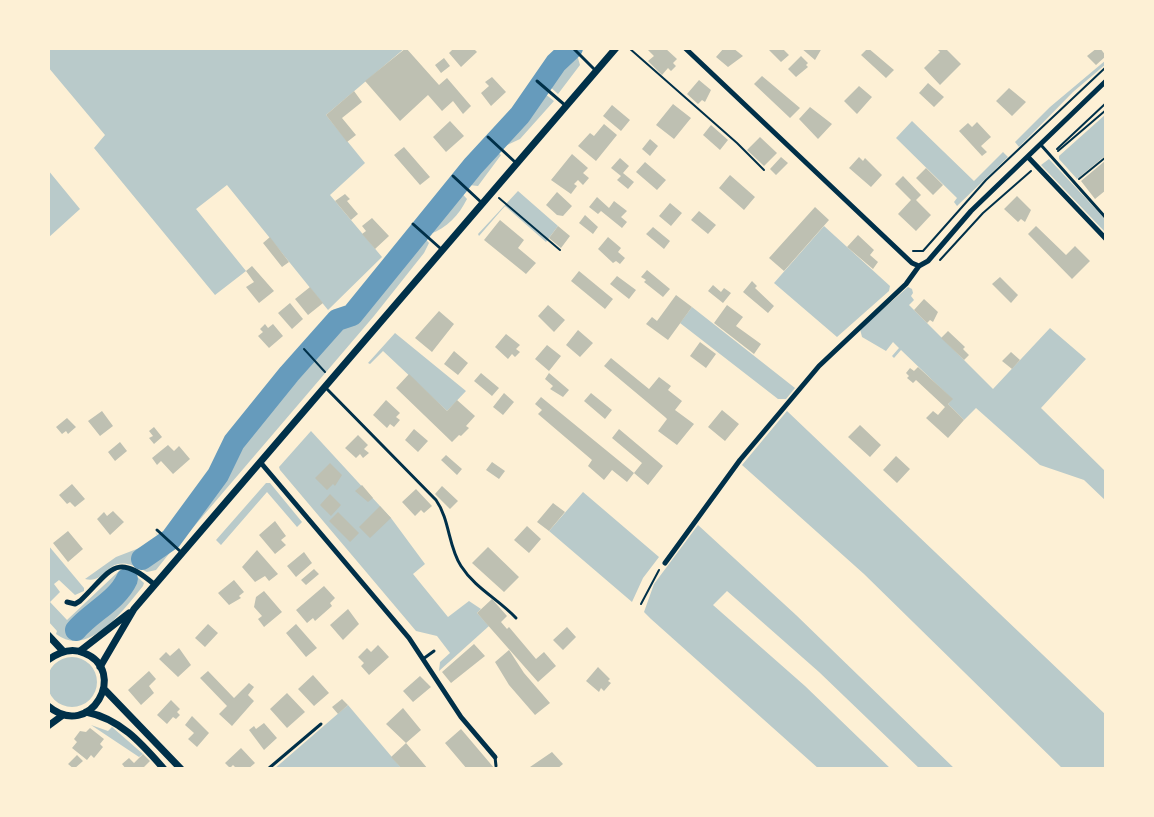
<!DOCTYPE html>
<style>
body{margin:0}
#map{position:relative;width:1154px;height:817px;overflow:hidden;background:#fdf0d5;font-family:Quicksand,sans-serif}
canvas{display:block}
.frame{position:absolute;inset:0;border:50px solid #fdf0d5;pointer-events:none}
</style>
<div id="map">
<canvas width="1154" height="817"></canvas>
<div class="frame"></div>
</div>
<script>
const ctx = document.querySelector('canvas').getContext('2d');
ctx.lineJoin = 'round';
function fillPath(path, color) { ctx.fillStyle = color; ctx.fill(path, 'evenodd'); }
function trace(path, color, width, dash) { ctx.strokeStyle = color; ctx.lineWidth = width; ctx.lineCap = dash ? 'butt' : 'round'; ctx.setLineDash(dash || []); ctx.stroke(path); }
fillPath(new Path2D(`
 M48 48H405L326 115 365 163 330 195 382 257 328 310 227 185 196 209 246 271 215 295 94 148 105 135 48 67Z
 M571 51 578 58 580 65 558 94 545 82Z
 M1106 60V64L1073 92 1019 147 1015 142 1050 107Z
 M539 89 554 101 520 139 503 147 497 141 526 112Z
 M1106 114V155L1077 179 1059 159V156Z
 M912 121 974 181 1003 152 1008 157 957 206 954 202 957 198 896 138Z
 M491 147 501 155 478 186 469 185 464 180Z
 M1049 159 1106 220V233L1041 165Z
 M48 170 80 209 48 238Z
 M457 188 467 199C459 215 447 228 430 234L424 229Z
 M518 191 558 226 546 242 505 206 479 236 478 234Z
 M824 226 890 286 889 291 837 337 774 283Z
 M421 234 429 243 424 253 374 316 179 544 175 543 172 540 219 476 236 444 290 374 337 321 352 316Z
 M908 287 912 289 913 293 911 296 914 300 909 305 993 389 1050 328 1086 359 1041 408 1106 472V501L1084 480 1040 465 976 408 964 420 948 404 952 399 901 350 894 358 892 356 899 348 893 342 886 351 862 337 860 329Z
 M692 307 795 388 786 399H778L680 323Z
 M395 333 466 391 447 411 383 351 370 364 368 363Z
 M787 411 1106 715V769H1063L864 574 742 465Z
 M311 431 391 518 425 564 413 574 448 617 469 601 481 609 477 613 489 626 439 671 440 662 450 653 437 636 416 631 280 470 279 467Z
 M266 483H270L302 522 297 527 267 492 221 545 216 540Z
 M583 492 659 557 643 578 632 602 549 531Z
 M698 525 796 615 955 769H920L819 672 727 591 713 605 805 686 891 769H819L651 619 644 612 654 584Z
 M155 532 172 550 156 570 147 572C104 547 110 585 85 579L116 557 160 540Z
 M48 545 84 588V591L75 595 59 580 54 584 60 592 50 602 67 620 120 570H130L144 583 143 586C124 609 89 659 56 634L57 631 48 621Z
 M47 682a25 25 0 1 1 50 0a25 25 0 1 1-50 0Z
 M348 705 402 769H274Z
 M91 725 108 731 112 727 143 754 139 757Z`), '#b9caca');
trace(new Path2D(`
 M142 559 171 539 218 475 234 442 289 374 337 320 352 315 473 166 520 115 556 63 572 48
 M76 630C91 612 117 601 127 579`), '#669bbc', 22);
fillPath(new Path2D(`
 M406 48 439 85 447 78 471 106 463 114 453 101 442 111 428 95 400 121 365 81Z
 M454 48H473L477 52 461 67 449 53Z
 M650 48H665L677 59 673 63 676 66 671 71 668 68 662 75 648 61 654 56 648 50Z
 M724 48H733L743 56 728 67 716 57Z
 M771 48H782L789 55 781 62 769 50Z
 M801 48H822L815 60Z
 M868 48 894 70 886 78 861 55Z
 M936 48H945L961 64 940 85 924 68 940 52Z
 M1097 48H1100L1106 56 1096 65 1087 56Z
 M801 56 808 63 806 65 808 67 796 77 788 69Z
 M444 58 450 66 441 73 435 65Z
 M762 76 800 108 790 118 754 84Z
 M492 77 506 92 491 106 481 93 489 86 485 82Z
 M699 80 711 90 705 102 702 100 698 104 687 94Z
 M928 83 944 97 934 107 919 93Z
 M859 86 872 97 857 114 844 101Z
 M1009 88 1026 102 1012 116 996 101Z
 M354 91 362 102 342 118 356 135 347 142 326 115Z
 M673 104 691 118 674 139 656 125Z
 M612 105 630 120 621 131 603 116Z
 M810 107 832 124 818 139 799 119Z
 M450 121 464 136 446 152 433 137Z
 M977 122 991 137 981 146 987 152 982 156 959 131 968 123 972 127Z
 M604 124 617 135 596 161 578 146 590 133 594 136Z
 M711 125 728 140 720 150 703 135Z
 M760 137 777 153 764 166 747 150Z
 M650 139 658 146 650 156 642 149Z
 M404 147 430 177 420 185 394 155Z
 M572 154 588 168 583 173 589 178 583 185 578 180 574 184 577 186 571 194 551 180Z
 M781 157 788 163 776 175 770 169Z
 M859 157 863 161 865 158 882 175 871 187 849 168Z
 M620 158 629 166 623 173 634 182 628 189 617 180 621 176 611 168Z
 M1106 160V190L1095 199 1081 181Z
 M645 162 666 180 657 190 636 172Z
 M926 168 943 185 933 195 916 178Z
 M730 175 755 197 744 210 719 188Z
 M903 176 921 195 916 200 931 215 916 231 898 214 911 200 895 184Z
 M557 192 572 206 563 216 557 215 546 205Z
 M345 194 350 199 347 201 358 214 351 220 335 201Z
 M1017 196 1031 210 1025 222 1021 219 1018 222 1004 209Z
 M597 197 609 208 614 201 627 211 621 217 627 222 622 228 601 211 598 214 589 207Z
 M670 203 682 213 671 226 659 216Z
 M815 207 829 220 784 271 769 258Z
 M699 211 716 225 708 234 691 220Z
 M585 215 598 227 593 234 579 223Z
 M372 218 389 236 375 249 362 234 366 231 362 226Z
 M500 220 524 240 518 248 536 263 526 274 484 240Z
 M558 226 570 236 561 248 549 238Z
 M1036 226 1066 255 1075 246 1090 261 1072 279 1028 234Z
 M653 227 670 241 664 249 646 234Z
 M858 235 874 250 870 255 878 262 873 269 847 247Z
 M270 237 289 262 282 267 263 243Z
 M608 237 621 248 618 252 625 258 620 264 616 261 613 263 598 249Z
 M252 266 274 291 259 303 246 287 254 282 246 271Z
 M647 270 670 289 663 297 644 282 646 280 641 277Z
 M579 271 613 299 605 309 571 281Z
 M617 276 636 290 629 299 610 284Z
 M1000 277 1018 295 1011 303 992 284Z
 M752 281 757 286 755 288 774 306 768 313 743 292Z
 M713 285 721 292 724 288 731 293 723 303 708 291Z
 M310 287 323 303 308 315 295 299Z
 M676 295 692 307 668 340 646 324 652 317 657 321Z
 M924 299 938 312 933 322 930 320 927 323 914 310Z
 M290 303 303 319 292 329 278 313Z
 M548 305 565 320 554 332 538 316Z
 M727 305 743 317 736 326 761 344 754 354 714 323Z
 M439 311 454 324 432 352 415 338Z
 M265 324 268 328 273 324 283 336 269 348 258 336 263 332 260 329Z
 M578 330 593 343 580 357 566 345Z
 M948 331 965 347 963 349 969 355 964 360 941 338Z
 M506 334 520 345 516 349 520 352 515 357 512 354 508 359 495 347Z
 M700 342 716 354 706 368 690 356Z
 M547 345 561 356 549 371 535 359Z
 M454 351 468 363 458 375 444 364Z
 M1011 352 1020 360 1012 369 1002 361Z
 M611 358 649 389 659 377 671 386 668 390 682 401 675 410 694 424 677 445 658 431 667 419 665 417 604 366Z
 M918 367 953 399 948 404 964 420 948 438 926 418 933 411 938 415 945 407 916 380 913 383 907 378 909 376 906 373 910 368 914 371Z
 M481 373 499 388 492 396 474 381Z
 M549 373 569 390 563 397 550 389 553 386 545 379Z
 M409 374 447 411 457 400 475 416 466 426 469 428 461 436 459 435 452 442 396 388Z
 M504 393 514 402 503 415 493 407Z
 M591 393 612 410 605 419 584 401Z
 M541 397 634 473 627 482 612 470 604 480 588 466 592 460 538 414 542 410 535 404Z
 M386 400 400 413 396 417 400 420 394 427 390 424 387 428 373 415Z
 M722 410 739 424 725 441 708 427Z
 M102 411 113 426 100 436 88 421Z
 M67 418 76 427 68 434 66 431 62 434 56 427Z
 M860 425 881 445 870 457 848 437Z
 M154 427 162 437 154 444 149 438 153 436 149 431Z
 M414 429 428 441 418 452 405 440Z
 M619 429 663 466 648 485 634 473 642 463 612 438Z
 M358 435 368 445 364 449 369 453 363 458 360 454 356 458 345 448Z
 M120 442 127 451 115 461 108 452Z
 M168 445 174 451 179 446 190 459 173 474 161 461 157 465 152 458Z
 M446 455 462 469 457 475 441 460Z
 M896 456 910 469 897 483 883 470Z
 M492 462 505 471 499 479 486 470Z
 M330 463 342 475 335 486 333 484 327 490 315 478Z
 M72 484 85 499 75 507 70 502 67 504 59 495Z
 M362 485 373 498 368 502 355 491Z
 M442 486 458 501 450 509 435 494Z
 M416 489 432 506 424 513 421 510 415 516 402 502Z
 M330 494 341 505 331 516 320 505Z
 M553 503 565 512 549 531 537 522Z
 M380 506 391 518 370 538 359 527Z
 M113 511 124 522 110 535 97 519 104 512 107 516Z
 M338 512 359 533 350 542 329 521Z
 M275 521 286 536 281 540 286 545 275 554 259 535Z
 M527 526 541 539 529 553 514 540Z
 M68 531 83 549 68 562 53 543Z
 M488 547 519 577 504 592 472 563Z
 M257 550 278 574 269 581 265 576 255 582 242 567Z
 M304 552 312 563 296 577 287 566Z
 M314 569 319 574 306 585 301 580Z
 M234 580 244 592 239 596 241 598 229 605 218 593Z
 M324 586 335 598 330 603 332 606 315 621 313 618 307 623 296 610Z
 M264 591 282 612 264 627 258 619 262 616 254 607 256 597Z
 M492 599 507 616 501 622 507 629 509 627 536 659 544 652 556 666 538 682 477 613Z
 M348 609 359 624 343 640 330 625Z
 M208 624 218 633 205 647 195 638Z
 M296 624 317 648 306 657 286 633Z
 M567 627 576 637 563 650 553 640Z
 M474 644 485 656 451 683 442 672Z
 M378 645 389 657 369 675 361 666 364 663 358 657 367 648 371 652Z
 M179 648 191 665 178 677 159 659 166 652 170 656Z
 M509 650 524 673 550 703 535 715 509 685 495 662Z
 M598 667 610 679 608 681 611 683 604 691 601 688 599 692 586 681Z
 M149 671 156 679 149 686 154 693 141 705 128 690Z
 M208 671 234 698 249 683 254 687 248 695 254 701 232 726 219 714 227 706 200 678Z
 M313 675 329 693 314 706 298 689Z
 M420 676 431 687 413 702 403 691Z
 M287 693 305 712 287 728 270 709Z
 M342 699 348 705 338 714 332 707Z
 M171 700 180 709 177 712 180 715 176 719 173 717 167 724 157 715Z
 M403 708 421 730 406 743 386 724Z
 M192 716 209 733 197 747 188 739 194 733 185 725Z
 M264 723 277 738 264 750 249 730 254 726 256 729Z
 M90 728 104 739 100 744 103 747 94 758 91 755 87 760 72 748 77 742 74 739 80 731 86 732Z
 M461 729 489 762 495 769H467L445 743Z
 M406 743 428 769H402L391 757Z
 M241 748 255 763 248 769H237L233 765 230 768 225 763Z
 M552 752 563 764 557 769 530 767Z
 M143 754 150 761 142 769H126L122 764 129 758 134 763Z
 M77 755 83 761 74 769 68 764Z`), '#bec0b2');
trace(new Path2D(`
 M629 48 737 143 764 170
 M1057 149 1106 103
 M1058 151 1106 110
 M1079 179 1106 157
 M499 198 560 250
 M913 251H923L986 180 1106 67
 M940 260 983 213 1031 171
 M304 349 325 372
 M641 604 659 570`), '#003049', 2);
trace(new Path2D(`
 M573 48 596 71
 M537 81 566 106
 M488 137 515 162
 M1041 145 1106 218
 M453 176 482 203
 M413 224 440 248
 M325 387 436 500C450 520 448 546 461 566 475 588 498 599 516 618
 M157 530 181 552
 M423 659 434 651
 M495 757 496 766
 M268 769 321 724`), '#003049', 3);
trace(new Path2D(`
 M685 48 912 263 919 266
 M1028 157 1106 239
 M261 463 409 638 461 717 495 757
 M665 563 740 460 819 366 906 284 919 266 928 261 971 211 1106 81
 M67 602 75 604 80 601C112 570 115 551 155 585`), '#003049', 5);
trace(new Path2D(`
 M80 651 129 613
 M100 667 134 609 616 48
 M48 726 63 715`), '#003049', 7);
trace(new Path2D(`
 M48 635 63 651
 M48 660C59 652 71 647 84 653 129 670 91 742 48 706
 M104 689 181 769
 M86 712C121 719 142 744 164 769`), '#003049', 7);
</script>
